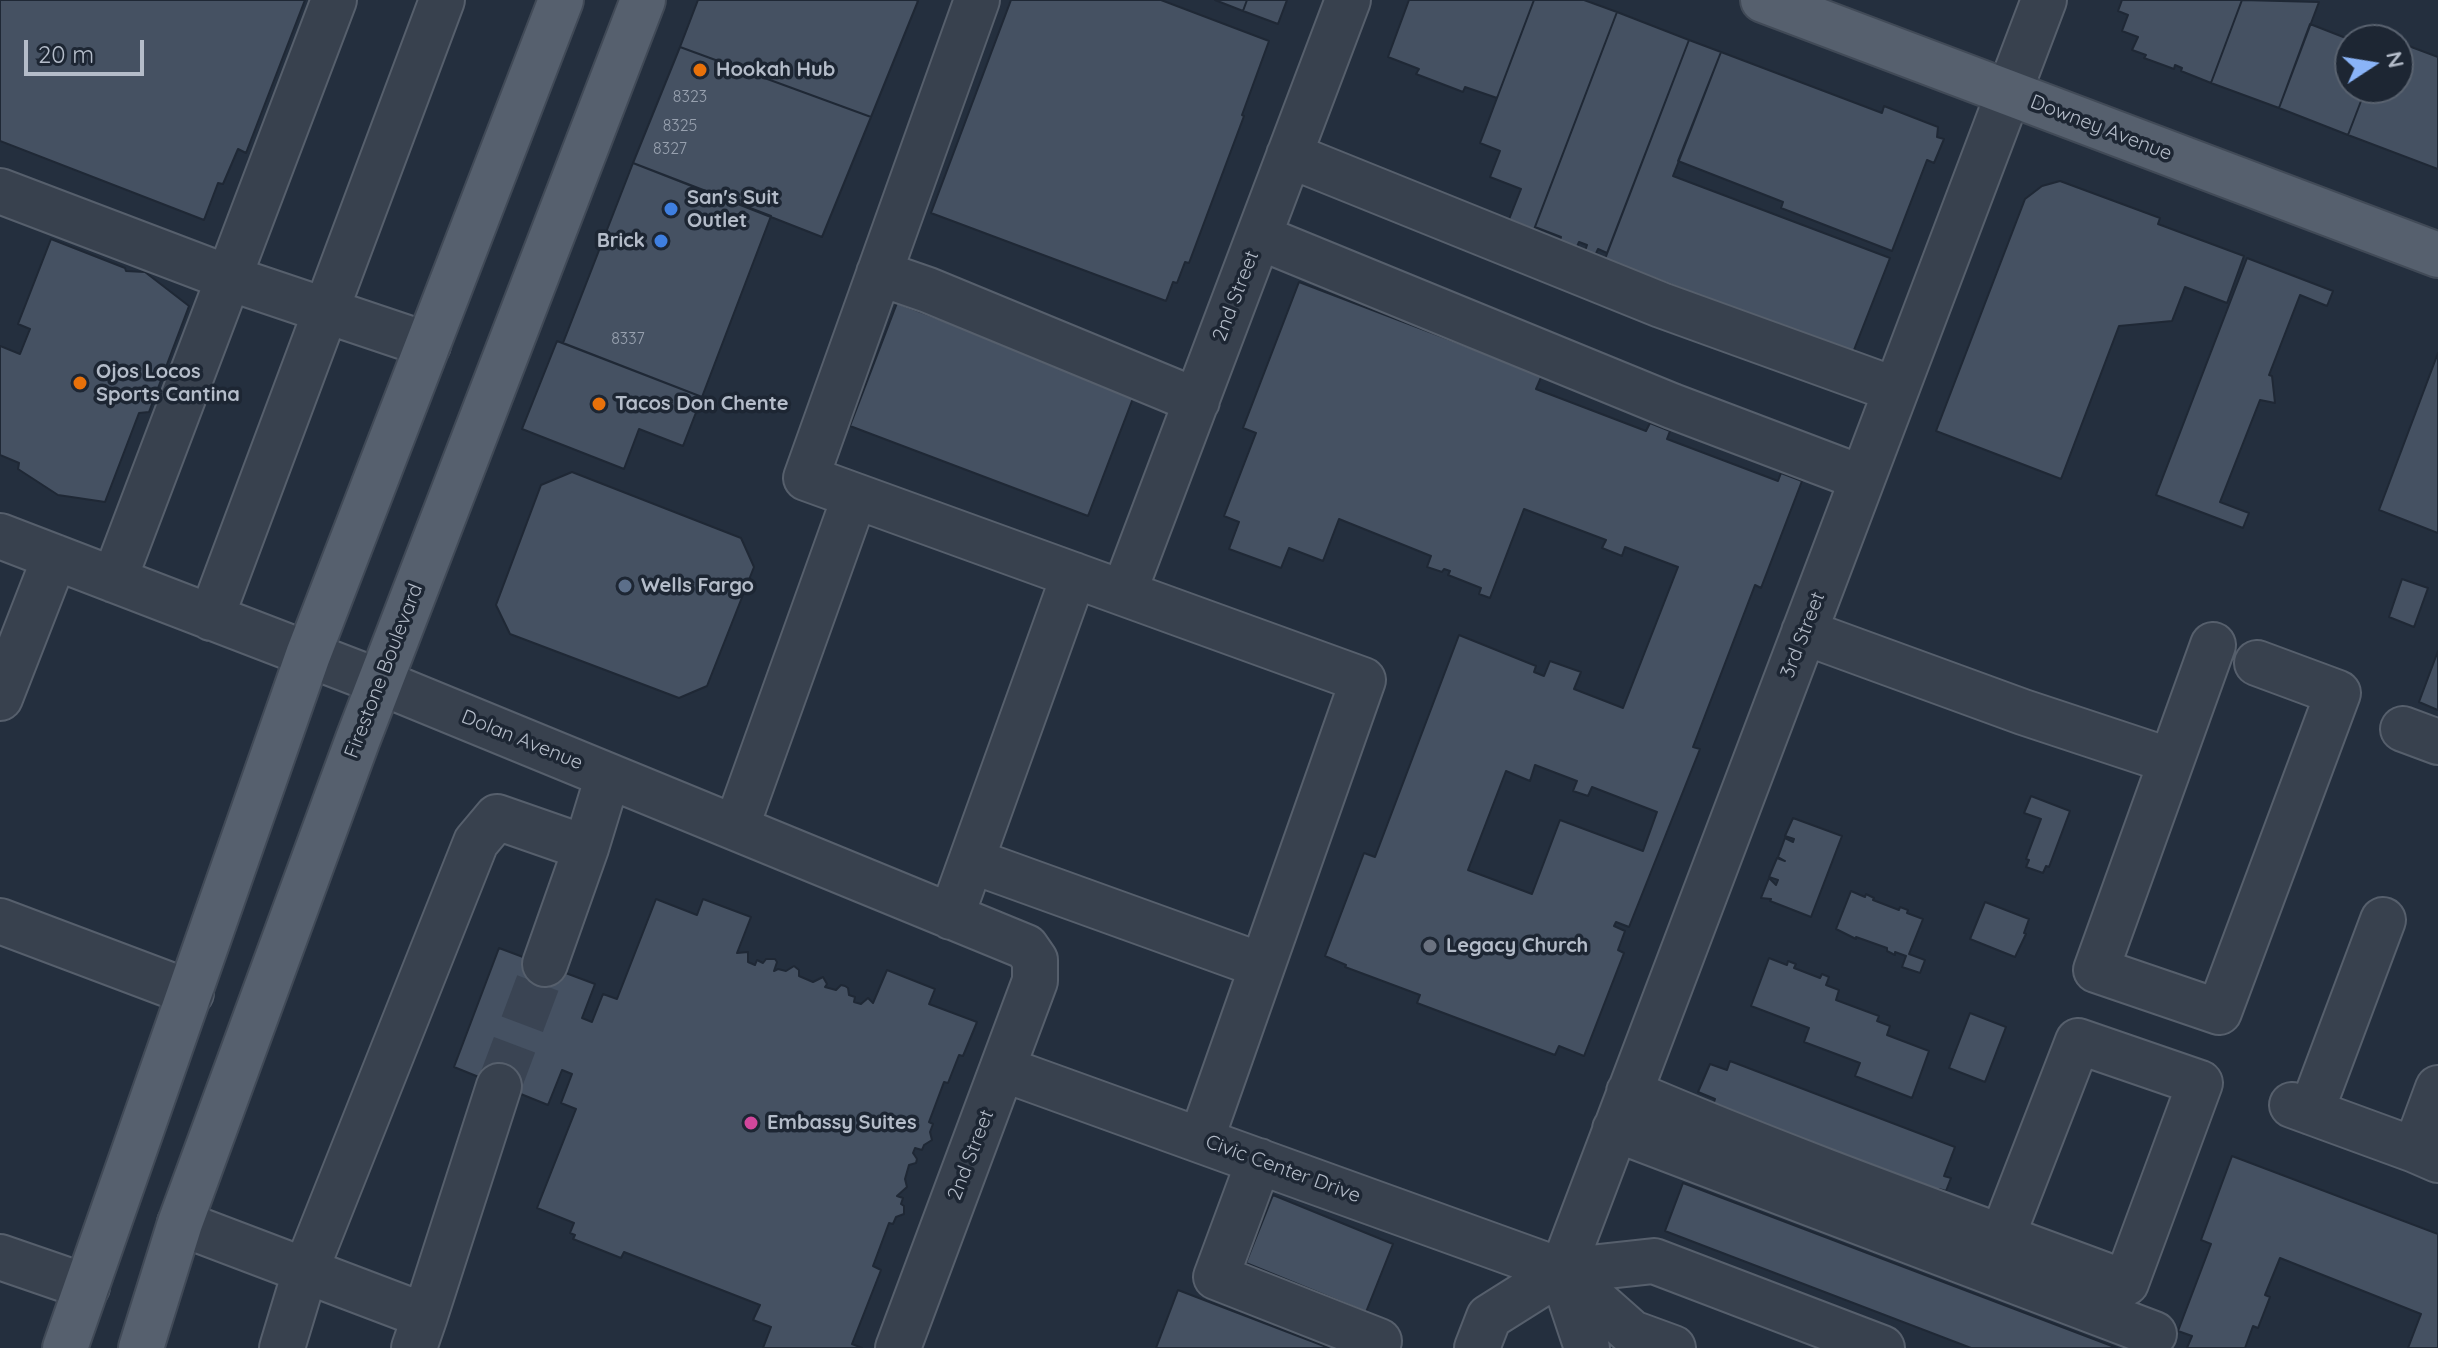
<!DOCTYPE html>
<style>
body{margin:0}
#map{position:relative;width:2438px;height:1348px;overflow:hidden;background:#242f3e;font-family:Quicksand,sans-serif}
canvas{display:block}
.north{position:absolute;left:2334px;top:24px;width:80px;height:80px;box-sizing:border-box;background:#1d2633;border:2px solid #59626f;border-radius:50%;rotate:78deg;font-size:22px;font-weight:700;line-height:32px;text-align:center;color:#b4bcc9}
.north::after{content:'';display:block;margin:auto;width:28px;height:36px;background:#8ab4f8;clip-path:polygon(50% 0,100% 100%,50% 72%,0 100%)}
.scale{position:absolute;left:24px;top:40px;width:120px;height:36px;box-sizing:border-box;border:4px solid #b4bcc9;border-top:0;padding-left:10px;font-size:24px;line-height:28px;white-space:nowrap;color:#b4bcc9;-webkit-text-stroke:6px #1d2633;paint-order:stroke}
</style>
<div id="map">
<canvas width="2438" height="1348"></canvas>
<div class="north">N</div>
<div class="scale">20 m</div>
</div>
<script>
const ctx = document.querySelector('canvas').getContext('2d');
ctx.lineJoin = 'round';
function fillPath(path, color) { ctx.fillStyle = color; ctx.fill(path, 'evenodd'); }
function trace(path, color, width, dash) { ctx.strokeStyle = color; ctx.lineWidth = width; ctx.lineCap = dash ? 'butt' : 'round'; ctx.setLineDash(dash || []); ctx.stroke(path); }
function drawText(font, color, halo, rows, align = 'center') {
  ctx.font = font + ' Quicksand,sans-serif'; ctx.lineWidth = 7; ctx.setLineDash([]); ctx.textBaseline = 'middle'; ctx.strokeStyle = halo; ctx.fillStyle = color; for (const [text, x, y, turn = 0] of rows) {
    ctx.save(); ctx.translate(x, y); ctx.rotate((+turn || 0) * Math.PI / 180); ctx.textAlign = isNaN(turn) ? turn : align; if (halo) ctx.strokeText(text, 0, 0); ctx.fillText(text, 0, 0); ctx.restore();
  }
}
const building = new Path2D(`
 M0 0H305L246 153 238 149 223 184 218 183 204 220 0 141Z
 M698 0H916L918 1 871 117 680 47Z
 M1011 0H1161L1269 41 1242 115 1244 116 1189 263 1185 262 1177 283 1173 282 1166 301 931 213Z
 M1215 0H1247L1243 11Z
 M1247 0H1287L1278 24 1243 11Z
 M1409 0H1534L1497 98 1465 87 1463 92 1416 74 1419 69 1388 57Z
 M1534 0H1584L1617 12 1533 232 1508 222 1521 189 1490 177 1500 151 1480 143Z
 M2122 0H2242L2211 83 2181 71 2182 68 2175 65 2174 69 2144 58 2146 55 2132 50 2138 37 2122 31 2128 15 2118 11Z
 M2242 0 2319 2 2279 108 2211 83Z
 M1617 12 1689 40 1607 253 1598 249 1594 258 1584 254 1587 245 1579 242 1576 249 1559 243 1561 237 1535 227Z
 M2310 24 2351 40 2350 88H2366L2348 135 2279 108Z
 M1689 40 1721 52 1673 176 1890 258 1852 355 1605 259Z
 M2398 42 2438 57V169L2348 135 2366 88H2398Z
 M680 47 871 117 822 237 633 163Z
 M1721 52 1882 113 1884 106 1938 127 1937 137 1944 139 1934 163 1927 160 1892 251 1781 208 1783 202 1678 161Z
 M633 163 771 216 702 397 563 343Z
 M2060 181 2160 218 2158 224 2244 256 2227 303 2185 287 2172 321 2119 326 2061 479 1936 431 2025 199 2042 186Z
 M51 239 125 268 126 271 145 272 189 306 149 412 139 413 105 502 58 495 18 469 19 463 0 455V346L20 354 30 329 18 324Z
 M2247 258 2333 291 2327 306 2300 295 2269 375 2272 376 2275 403 2260 400 2220 502 2249 513 2243 528 2156 495Z
 M1299 282 1542 375 1536 389 1646 431 1650 423 1670 431 1667 439 1778 481 1781 473 1802 481 1761 588 1755 585 1693 747 1700 749 1629 927 1616 922 1614 926 1625 931 1618 950 1624 953 1584 1056 1559 1046 1555 1055 1417 1003 1420 995 1345 967 1346 965 1325 956 1364 853 1375 857 1459 635 1536 666 1534 672 1544 676 1550 661 1581 672 1574 689 1623 708 1678 567 1625 547 1622 556 1602 548 1606 540 1524 509 1490 598 1479 594 1481 588 1448 575 1450 571 1444 569 1442 572 1427 567 1431 556 1339 519 1323 561 1289 548 1281 568 1229 549 1239 522 1224 516 1256 433 1243 428ZM1535 765 1577 781 1573 791 1588 796 1592 787 1657 812 1643 851 1560 820 1532 894 1468 870 1506 771 1530 781Z
 M897 303 1135 393 1088 516 850 426Z
 M557 341 702 397 683 446 639 429 624 469 522 429Z
 M2438 353V533L2379 510Z
 M572 472 741 538 754 567 707 686 679 698 510 634 496 605 541 485Z
 M2402 579 2428 588 2414 627 2389 617Z
 M2438 651V710L2419 702Z
 M2031 796 2070 811 2049 867 2046 866 2043 873 2026 867 2029 860 2026 859 2041 819 2024 813Z
 M1793 818 1842 836 1811 917 1770 901 1771 899 1761 898 1769 878 1776 885 1778 880 1769 877 1777 858 1785 861 1778 857 1785 838 1793 842 1794 839 1785 836Z
 M1851 891 1865 897 1866 894 1874 898 1873 900 1899 910 1900 907 1908 910 1907 913 1923 919 1909 954 1925 960 1920 973 1902 967 1906 956 1895 952V955L1887 951V948L1856 937V939L1836 929Z
 M656 899 697 915 703 899 751 917 737 953 748 952V962L755 965 757 960 763 963 766 959H775L777 962 774 971 778 969 786 971 794 966 799 970V976L813 982 823 977 827 984 825 987 836 990 841 985 845 986 848 988 849 995 855 997 854 1002 861 1004 868 998 873 1003 887 970 935 989 929 1004 977 1022 963 1056 959 1055 948 1083 944 1082 929 1122 933 1124 930 1132 932 1140 924 1145 922 1150 915 1148 913 1153 917 1159 916 1163 909 1165 905 1179 907 1187 897 1196 903 1198 901 1204 904 1206V1214L896 1217 893 1224 889 1223 873 1266 881 1270 852 1344 862 1348H763L771 1327 753 1320 760 1305 624 1252 621 1258 573 1239 575 1235 570 1233 574 1223 537 1208 576 1109 561 1103 572 1074 562 1070 548 1105 454 1067 499 948 595 984 582 1018 592 1022 603 994 617 999Z
 M1985 902 2029 919 2024 933 2026 934 2015 957 1970 939Z
 M1769 958 1787 965 1788 961 1796 964 1794 968 1820 978 1822 974 1829 977 1826 985 1839 990 1836 1000 1879 1016 1877 1021 1890 1026 1887 1035 1929 1051 1912 1098 1855 1076 1860 1063 1804 1042 1809 1028 1751 1006Z
 M1970 1013 2006 1027 1985 1082 1949 1068Z
 M1730 1061 1955 1147 1944 1176 1951 1178 1946 1191 1939 1189 1933 1206 1708 1120 1715 1099 1698 1092 1710 1064 1727 1070Z
 M2232 1156 2438 1234V1348H2408L2421 1314 2280 1258 2265 1295 2270 1297 2258 1328 2253 1326 2245 1348H2187L2192 1336 2178 1331 2211 1244 2201 1240Z
 M1683 1183 2117 1348H1971L1665 1231Z
 M1273 1195 1393 1244 1366 1312 1246 1263Z
 M1178 1290 1329 1348H1156Z`);
fillPath(building, '#455162');
trace(building, '#1f2835', 2);
trace(new Path2D(`
 M499 1086 545 964`), '#3a4453', 44, [44, 22]);
const minor = new Path2D(`
 M977 0 806 478 1363 680 1201 1140
 M1289 155 1661 305 1896 390
 M0 191 229 278 428 345
 M1259 237 1672 406 1862 478
 M879 273 928 290 1197 401
 M0 536 380 682 1026 947 1035 960V981L898 1348
 M114 580 334 0
 M1124 592 1348 0
 M211 618 442 0
 M1804 632 2023 712 2171 761
 M2213 645 2096 970 2219 1012 2338 693 2257 663
 M0 698 55 557
 M2403 729 2438 742
 M736 828 855 496
 M972 861 1260 965
 M951 917 1074 575
 M0 921 191 993
 M545 964 586 848
 M1003 1069 1562 1271 1632 1333 1673 1348
 M2438 1088 2415 1150 2438 1160
 M1629 1092C1792 1162 1960 1221 2126 1283L2200 1083 2078 1041 2002 1237
 M2292 1105 2415 1150
 M2311 1112 2383 920
 M1615 1129 2154 1334
 M1259 1161 1216 1277 1379 1341 1376 1348
 M180 1223 425 1316 414 1348
 M0 1257 87 1287
 M1562 1271 1654 1261 1882 1348
 M1562 1273 1587 1348
 M425 1316 499 1086
 M282 1348 305 1272 476 842 497 817 586 848 608 776
 M1477 1348 1489 1317 1562 1271 2044 0`);
const major = new Path2D(`
 M1763 0 2438 255
 M65 1348 308 655 561 0
 M141 1348 180 1223 358 739 643 0`);
trace(minor, '#565f6c', 48);
trace(major, '#414a57', 48);
trace(minor, '#38414e', 44);
trace(major, '#56606e', 44);
for (const [x, y, r, color] of [
 [700,70,8,"#e8710a"],
 [671,209,8,"#3f7fe0"],
 [661,241,8,"#3f7fe0"],
 [80,383,8,"#e8710a"],
 [599,404,8,"#e8710a"],
 [625,586,8,"#5c6f8a"],
 [1430,946,8,"#6b7280"],
 [751,1123,8,"#d1479c"]
]) { const dot = new Path2D(); dot.arc(x, y, r, 0, 2 * Math.PI); ctx.fillStyle = color; ctx.fill(dot); trace(dot, '#1d2633', 3); }
drawText('16px', '#98a1af', null, [
 ["8323",690,97],
 ["8325",680,126],
 ["8327",670,149],
 ["8337",628,339]
]);
drawText('bold 20px', '#b4bcc9', '#1d2633', [
 ["Hookah Hub",716,70],
 ["San's Suit",687,198],
 ["Outlet",687,221],
 ["Brick",645,241,"right"],
 ["Ojos Locos",96,372],
 ["Sports Cantina",96,395],
 ["Tacos Don Chente",615,404],
 ["Wells Fargo",641,586],
 ["Legacy Church",1446,946],
 ["Embassy Suites",767,1123]
], 'left');
drawText('20px', '#b4bcc9', '#1d2633', [
 ["Downey Avenue",2101,128,21],
 ["2nd Street",1236,296,-69],
 ["3rd Street",1803,635,-69],
 ["Firestone Boulevard",384,671,-69],
 ["Dolan Avenue",522,740,22],
 ["2nd Street",971,1155,-69],
 ["Civic Center Drive",1283,1169,20]
]);
</script>
